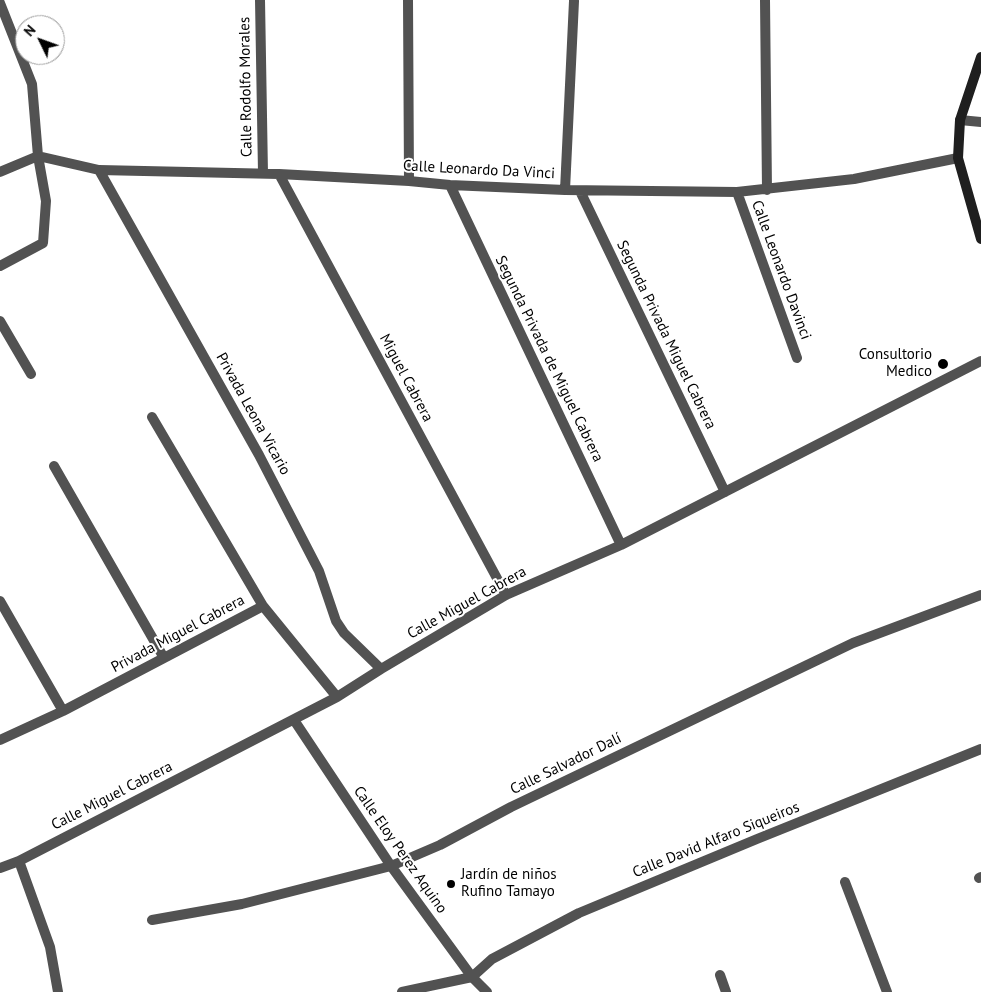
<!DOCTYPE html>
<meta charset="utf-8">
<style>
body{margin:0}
#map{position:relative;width:981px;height:992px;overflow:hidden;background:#fff;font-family:"PT Sans",sans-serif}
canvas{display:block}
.north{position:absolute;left:15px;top:15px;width:50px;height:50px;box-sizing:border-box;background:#fff;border:1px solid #999;border-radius:50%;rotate:312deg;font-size:14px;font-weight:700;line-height:20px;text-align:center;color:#000}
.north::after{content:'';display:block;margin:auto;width:18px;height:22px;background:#000;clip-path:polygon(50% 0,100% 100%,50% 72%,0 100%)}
</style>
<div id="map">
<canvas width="981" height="992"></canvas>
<div class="north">N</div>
</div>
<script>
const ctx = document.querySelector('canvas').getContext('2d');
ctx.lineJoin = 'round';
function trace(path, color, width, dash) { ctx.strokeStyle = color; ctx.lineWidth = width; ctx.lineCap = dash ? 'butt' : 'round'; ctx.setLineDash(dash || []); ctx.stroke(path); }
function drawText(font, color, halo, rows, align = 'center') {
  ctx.font = font + ' "PT Sans",sans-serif'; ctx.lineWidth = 4; ctx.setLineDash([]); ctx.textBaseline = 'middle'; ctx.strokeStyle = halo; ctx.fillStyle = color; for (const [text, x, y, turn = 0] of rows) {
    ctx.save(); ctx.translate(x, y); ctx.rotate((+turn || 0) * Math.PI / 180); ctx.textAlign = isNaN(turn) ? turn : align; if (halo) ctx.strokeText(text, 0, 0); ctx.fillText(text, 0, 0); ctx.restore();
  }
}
trace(new Path2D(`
 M260 0 263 173
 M408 0 409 181
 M765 0 767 190
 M0 3 32 84 38 156 46 201 43 243 0 266
 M960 120 981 122
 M99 170 259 455 319 571 336 621 344 633 381 669
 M0 172 38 156 99 170 279 174 409 181 450 185 565 190 737 192 854 179 958 158
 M279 174 506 595
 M450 185 621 545
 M565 190 574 1
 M580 191 725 492
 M737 192 797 358
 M0 321 31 374
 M152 417 263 606
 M54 466 164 658
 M0 601 63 711
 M294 720 391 866 472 977 487 992
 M0 740 63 711 263 606 337 697
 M19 861 50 947 58 992
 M0 868 19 861 337 697 381 669 506 595 621 545 981 361
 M979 878 981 877
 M845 882 887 992
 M152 920 242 904 391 866 440 845 511 807 853 643 981 595
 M720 975 726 992
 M402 992 472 977 492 959 579 913 757 839 981 749`), '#525252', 10);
trace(new Path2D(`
 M981 57 960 120 958 158 981 239`), '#1f1f1f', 10);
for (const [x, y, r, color] of [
 [943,364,6,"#000"],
 [451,884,5,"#000"]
]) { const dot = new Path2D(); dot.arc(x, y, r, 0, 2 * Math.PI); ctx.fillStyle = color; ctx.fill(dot); trace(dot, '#fff', 2); }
drawText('15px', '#000', '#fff', [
 ["Calle Rodolfo Morales",246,87,-91],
 ["Calle Leonardo Da Vinci",479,170,3],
 ["Calle Leonardo Davinci",781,270,70],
 ["Segunda Privada Miguel Cabrera",666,335,64],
 ["Segunda Privada de Miguel Cabrera",549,359,64],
 ["Miguel Cabrera",406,378,62],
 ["Privada Leona Vicario",253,414,61],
 ["Calle Miguel Cabrera",467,603,-29],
 ["Privada Miguel Cabrera",178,634,-28],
 ["Calle Salvador Dalí",566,764,-26],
 ["Calle Miguel Cabrera",112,796,-27],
 ["Calle David Alfaro Siqueiros",716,840,-22],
 ["Calle Eloy Perez Aquino",400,850,55]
]);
drawText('15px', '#000', '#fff', [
 ["Consultorio",932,355],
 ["Medico",932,372],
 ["Jardín de niños",461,875,"left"],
 ["Rufino Tamayo",461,892,"left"]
], 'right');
</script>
